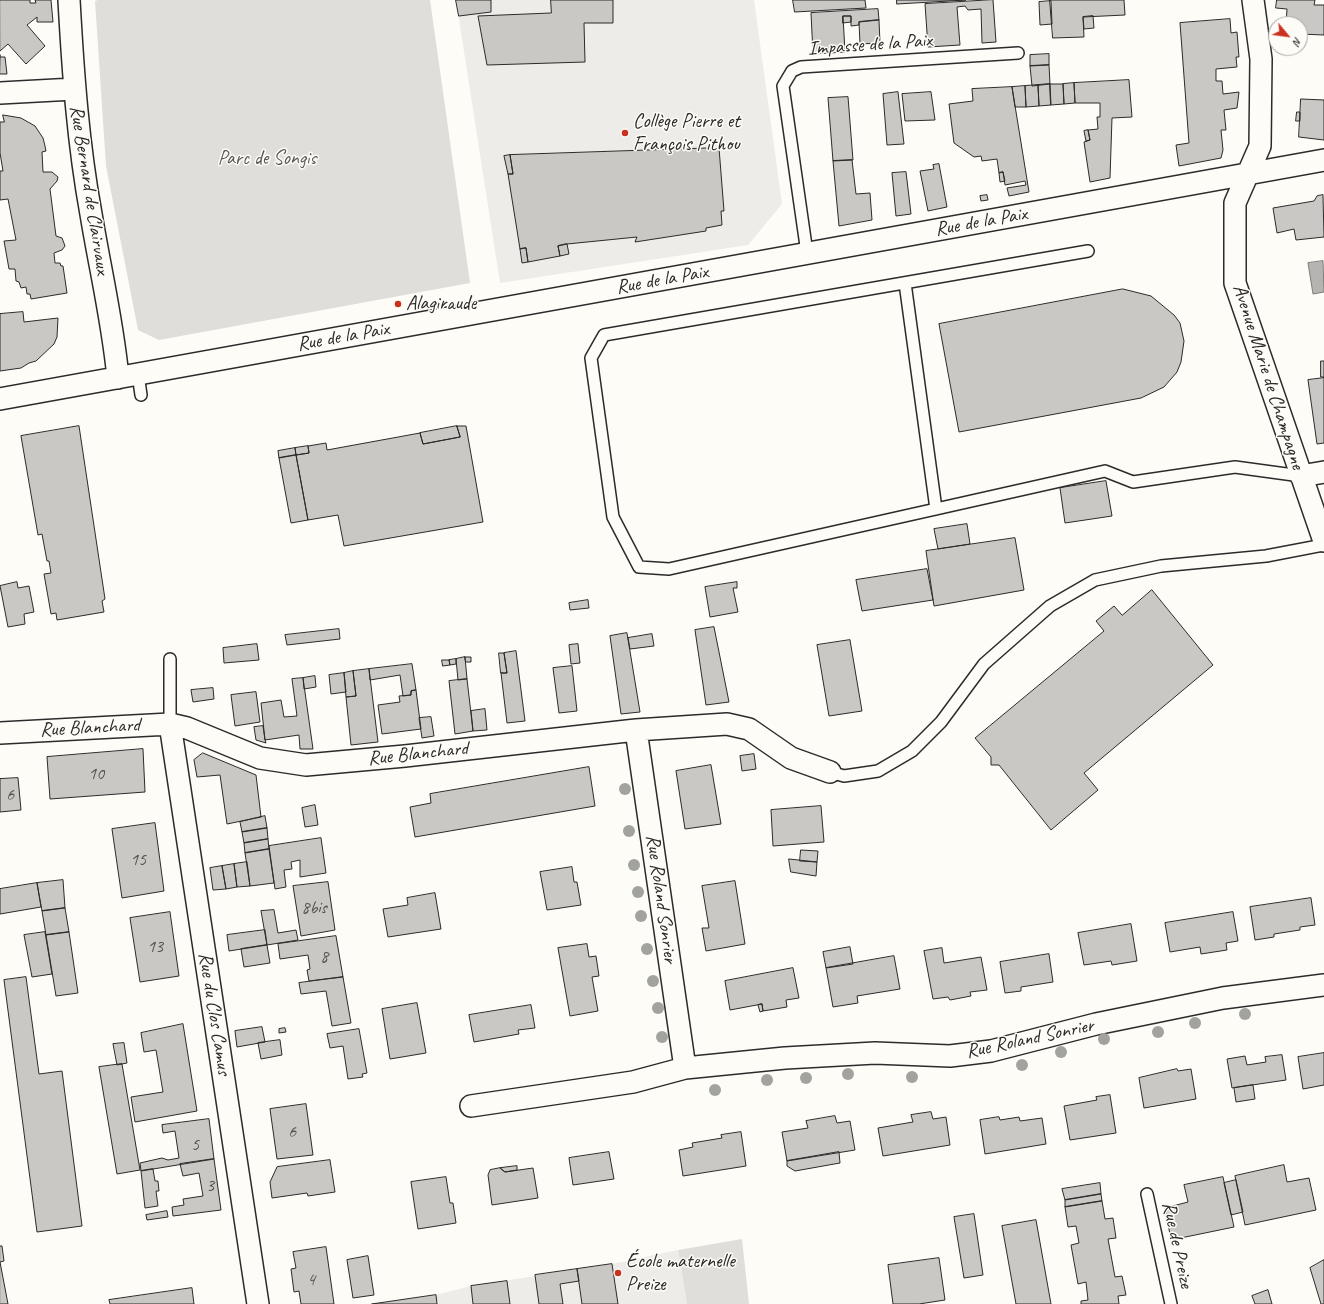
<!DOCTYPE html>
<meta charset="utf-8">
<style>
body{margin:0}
#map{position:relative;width:1324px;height:1304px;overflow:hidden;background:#fdfcf7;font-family:Caveat,sans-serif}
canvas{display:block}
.north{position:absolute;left:1268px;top:16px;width:40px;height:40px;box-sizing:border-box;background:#fdfcf7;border:1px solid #a9a8a5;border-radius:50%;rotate:119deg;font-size:11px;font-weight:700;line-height:16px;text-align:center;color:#2b2b2b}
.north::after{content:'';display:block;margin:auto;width:14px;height:18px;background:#c8321e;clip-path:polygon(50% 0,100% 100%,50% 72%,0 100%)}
</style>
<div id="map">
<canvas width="1324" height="1304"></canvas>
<div class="north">N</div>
</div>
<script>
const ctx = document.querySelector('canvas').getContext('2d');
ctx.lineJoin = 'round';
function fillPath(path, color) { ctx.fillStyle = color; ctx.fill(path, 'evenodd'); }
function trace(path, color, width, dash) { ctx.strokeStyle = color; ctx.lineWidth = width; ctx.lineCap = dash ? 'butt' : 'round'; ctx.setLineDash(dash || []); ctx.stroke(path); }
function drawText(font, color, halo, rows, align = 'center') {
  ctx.font = font + ' Caveat,sans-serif'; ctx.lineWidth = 3; ctx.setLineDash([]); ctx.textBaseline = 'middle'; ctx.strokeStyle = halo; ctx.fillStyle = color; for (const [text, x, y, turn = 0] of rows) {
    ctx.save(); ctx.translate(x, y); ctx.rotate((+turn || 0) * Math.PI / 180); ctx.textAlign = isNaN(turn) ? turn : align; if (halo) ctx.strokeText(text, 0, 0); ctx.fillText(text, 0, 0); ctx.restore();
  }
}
fillPath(new Path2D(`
 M456 0H754L782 204 748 245 500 283Z
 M678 1250 687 1304H372L436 1295 471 1286 612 1264Z`), '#edece8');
fillPath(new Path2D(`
 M98 0H430L470 283 159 340 138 330 106 166 95 1Z
 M742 1239 749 1304H687L678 1250Z`), '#dfdeda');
const water = new Path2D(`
 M1323 261 1324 292 1313 294 1308 263Z`);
fillPath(water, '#b5b4b1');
trace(water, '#7e7d7b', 1);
const building = new Path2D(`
 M0 0H30V3H36L35 0H51L53 22H37V17L27 25 45 46 26 64 8 44 0 51Z
 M456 0H491V12L459 16Z
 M551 0H613V23H584L585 62 487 65 478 16 551 13Z
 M793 0H865L866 8 795 12Z
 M897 0H966L897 4Z
 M993 0 996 42 982 43 981 9 968 10 965 6 957 7 960 45 928 47 925 4Z
 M1050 0H1124L1125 15 1083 17 1084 37 1053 38Z
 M1277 0H1315L1314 5H1324V35L1300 34V24H1286L1287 9 1276 8Z
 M1051 1 1052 24 1040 25 1039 2Z
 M878 9 879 20 859 22V25L851 26V16H843L845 52 813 54 811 13Z
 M843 16H851V22L843 23Z
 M1093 16 1094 28 1084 29 1083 17Z
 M1230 19 1231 33 1237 32 1239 57H1236L1237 67 1216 69V81H1222L1223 94 1239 92 1237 108 1224 110 1226 130H1221L1223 150 1221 158 1179 166 1176 145 1189 143 1180 23Z
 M879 20 880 43 860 44 859 22Z
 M1049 54V65L1030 66V55Z
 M0 55V57H5L7 74H0Z
 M1049 65 1050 84 1032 86 1030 66Z
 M1129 80 1132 117 1112 118 1110 178 1090 182 1084 142 1090 140 1088 130 1098 129 1097 117H1100V103H1075L1074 83Z
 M1074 83 1075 103 1064 104 1063 84Z
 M1050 84H1063L1064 104 1051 105Z
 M1050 84 1051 105 1039 106 1038 85Z
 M1038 85 1039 106 1026 107 1025 86Z
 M1025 86 1026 107H1015L1012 87Z
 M1012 87 1029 192 1009 196 1007 188 1026 185 1025 181 1005 185 1003 172 999 173 997 159 982 161 981 156 974 157 954 143 949 104 973 101 972 89Z
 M898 92 904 144 887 145 883 94Z
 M931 92 935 120 905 121 902 94Z
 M848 97 853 160 833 161 828 98Z
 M1301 99 1324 100V140L1299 137Z
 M1297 112H1300V121H1296Z
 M3 115 21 118 35 126 43 138 45 146 46 151 42 152 43 172H52L58 177 57 181 50 189 56 236 62 238 65 246 62 250 54 253 55 263H60L61 266H63L67 293 31 299 30 294H27L26 287 21 288 19 282 16 281 15 269H9L4 241 16 240 8 199 0 200V171H3L0 153V122H4Z
 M1088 130 1090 140 1086 141 1084 131Z
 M719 148 724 211H721L722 225 706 228V231L635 242 637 237 567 244 558 246 560 256 528 262 526 248 520 249 508 174H513L510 155Z
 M510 155 513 174H508L504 156Z
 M852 160 856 194 870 193 872 220 839 226 833 161Z
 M939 164 947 207 928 211 920 171 934 169 933 165Z
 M906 172 911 214 896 216 892 173Z
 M1003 172 1005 181 1000 182 999 173Z
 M987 195 988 200 981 201 980 196Z
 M1323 195 1324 237 1296 240 1294 229 1277 233 1273 208 1314 201 1317 196Z
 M567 244 569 254 560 256 558 246Z
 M526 248 528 262 522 263 520 249Z
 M1123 289 1151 296 1174 315 1180 323 1184 341 1181 362 1177 372 1164 387 1141 398 959 432 939 324Z
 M23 312 24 322 58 318 57 337 54 344 36 361 29 363 21 368 0 371V314Z
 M1321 361H1324V377H1321Z
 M1324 378V443L1317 444 1308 380Z
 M79 426 105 599 102 601 104 612 57 620 56 613 51 614 44 574 51 573 49 561H47L42 534 38 535 21 436Z
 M457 426H466L483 522 344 546 338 515 308 520 296 455 309 453 308 446 326 443 327 450 420 433 423 444 460 437Z
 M457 426 460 437 423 444 420 433Z
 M308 446 309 453 296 455 295 448Z
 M295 448 296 455 279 458 278 451Z
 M296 455 308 520 291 523 279 458Z
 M1106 481 1112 516 1065 523 1060 488Z
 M967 524 970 544 938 549 934 529Z
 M1015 538 1024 590 934 606 926 551Z
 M927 569 933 600 862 611 856 580Z
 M17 582 18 588 29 586 34 612 24 614 25 624 8 627 0 586Z
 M737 582V588H733L738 612 710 617 705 587Z
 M1152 590 1213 665 1084 773 1098 790 1051 830 999 765H991V757L975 738 1104 631 1096 621 1114 606 1122 615Z
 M588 600 589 608 570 610 569 603Z
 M714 627 729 702 706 705 695 630Z
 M339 629 340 639 287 645 285 635Z
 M627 633 640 712 621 714 610 636Z
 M652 634 654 646 630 649 628 638Z
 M850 640 862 711 829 716 817 645Z
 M257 644 259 660 224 663 223 648Z
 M578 644 580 663 571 664 569 645Z
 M516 651 525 721 507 723 501 673H507L504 653Z
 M499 653H504L507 673H501Z
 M465 657H471V662H466Z
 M465 657 467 679 458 680 456 659Z
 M456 659V664L450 665 449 660Z
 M442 660H449L450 665 443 666Z
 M412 664 416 690 411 691V695L403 696 400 675 370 680 369 669Z
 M572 666 577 711 559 713 553 668Z
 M369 669 378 742 351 745 346 697 356 696 353 671Z
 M353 671 356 696 346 697 344 673Z
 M344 673 346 692 331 694 329 675Z
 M315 676 316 687 304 689 303 678Z
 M303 678 313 749H300L299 735 265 740 261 703 281 700 284 717 297 716 292 679Z
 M467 679 473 731 455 734 449 681Z
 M213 688 214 699 193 702 191 690Z
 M416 690 421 729 382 734 378 705 400 702 399 696 411 695V691Z
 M256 692 260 722 235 726 231 695Z
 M485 709 487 730 473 731 471 711Z
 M431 717 434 736 422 738 419 718Z
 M263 726 265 740 266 743 256 740 254 727Z
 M143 749 145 792 50 799 47 757Z
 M203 753 256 775 261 817 227 824 220 775 197 777 194 760Z
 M754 754 756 769 742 771 740 756Z
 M711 765 721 824 685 829 676 771Z
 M589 767 595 806 415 837 410 807 431 803 430 794Z
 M18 778 21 810 0 812V779Z
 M315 805 318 825 305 827 302 808Z
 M821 806 824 842 773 846 771 810Z
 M265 816 267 828 242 832 240 822Z
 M155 823 164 891 122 898 112 829Z
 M267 828 268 839 244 843 242 832Z
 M321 838 326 873 300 877V860L291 862 292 869 284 870 286 887 275 889 269 846Z
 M268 839 269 849 245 853 244 843Z
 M269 849 274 883 250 886 245 853Z
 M801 850 818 851 817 862 800 861Z
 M789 859 817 862 816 876 791 872Z
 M247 862 250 886 237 887 234 864Z
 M234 864 237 887 226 889 222 866Z
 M222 866 226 889 213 890 210 868Z
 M572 867 574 882H577L581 905 547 910 540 872Z
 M63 880 65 908 42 911 37 883Z
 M735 881 745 944 706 951 702 928H709L702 886Z
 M328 882 335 930 301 936 293 886Z
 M37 883 41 907 0 914V889Z
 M435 893 441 929 388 937 383 909 408 905 407 898Z
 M1311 898 1315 925 1300 927V930L1274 934V937L1255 940 1250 907Z
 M65 908 69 932 46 935 42 911Z
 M274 910 278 933 296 930 298 940 267 945 261 911Z
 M170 912 179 976 140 982 130 918Z
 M1233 912 1238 941 1226 943 1227 950 1201 954 1200 947 1170 952 1165 923Z
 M1131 924 1137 961 1112 965 1111 961 1084 965 1078 933Z
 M265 930 267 945 229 951 227 935Z
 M45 932 52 974 32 977 24 935Z
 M69 932 78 993 56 996 46 935Z
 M336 936 343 977 309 981 307 970 310 969 308 955 280 959 278 944Z
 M587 944 589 957 596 956 599 976 592 977 598 1011 570 1016 558 948Z
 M267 945 270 963 244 967 241 949Z
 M850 947 853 964 826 968 823 952Z
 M942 948 944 963 981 957 987 990 970 992 971 996 950 1000 948 997 933 999 924 951Z
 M1049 954 1053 982 1021 987V991L1005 993 1000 962Z
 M894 956 900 989 857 996 858 1003 833 1007 826 968Z
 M793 968 799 998 786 1000 787 1007 763 1011 762 1004 730 1010 725 981Z
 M26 977 39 1074 62 1071 82 1226 37 1232 4 980Z
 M343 977 351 1023 332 1026 326 991 301 994 299 983Z
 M417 1003 426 1053 390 1059 382 1009Z
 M762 1004 763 1011 760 1012 758 1005Z
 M531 1005 535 1028 518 1030 519 1034 474 1042 469 1015Z
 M183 1024 197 1111 135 1122 131 1097 163 1092 156 1050 144 1052 141 1033Z
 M262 1027 265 1042 237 1047 235 1031Z
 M285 1028 286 1032 279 1033V1029Z
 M359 1029 367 1073 362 1074 363 1077 348 1079 343 1046 330 1048 327 1034Z
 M280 1040 282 1055 261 1059 258 1043Z
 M124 1043 127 1063 117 1065 113 1044Z
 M1324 1053V1085L1303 1089 1298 1057Z
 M1282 1055 1286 1080 1232 1088 1227 1059 1245 1056 1247 1065 1266 1062 1265 1057Z
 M122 1064 140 1170 117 1174 99 1067Z
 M1177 1069 1178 1071 1191 1069 1196 1099 1144 1108 1139 1078Z
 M1253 1085 1255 1099 1236 1102 1234 1088Z
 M1110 1095 1116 1133 1070 1140 1064 1106 1097 1100 1096 1097Z
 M306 1104 313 1155 277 1159 270 1109Z
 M931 1112 933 1119 946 1117 950 1145 883 1156 878 1128 913 1122 911 1115Z
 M835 1116 837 1123 850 1121 855 1150 787 1161 782 1132 808 1128 806 1121Z
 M999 1117 1000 1120 1019 1117 1020 1121 1042 1118 1046 1144 985 1154 980 1120Z
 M209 1119 214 1159 141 1171 140 1163 162 1158 168 1160 179 1158 175 1131 163 1133 162 1125Z
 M741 1132 746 1166 683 1176 679 1150 693 1147 692 1143 722 1138 721 1135Z
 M609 1152 614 1179 573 1185 569 1158Z
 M839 1152 840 1163 795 1171 787 1166V1161Z
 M214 1159 221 1210 173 1216 172 1207 184 1205 183 1199 203 1196 199 1173 183 1176 180 1164Z
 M330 1160 335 1192 308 1196 307 1193 272 1198 270 1182 277 1167Z
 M1284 1165 1287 1182 1309 1178 1316 1210 1245 1225 1235 1176Z
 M517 1166V1170L505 1172 500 1168Z
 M500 1168 505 1172 533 1168 538 1198 492 1205 488 1175 490 1170Z
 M153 1169 155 1181H158L159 1191H156L158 1206 145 1208 141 1171Z
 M446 1177 450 1203H453L456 1223 418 1229 411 1182Z
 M1223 1177 1234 1227 1171 1240 1165 1208 1188 1202 1184 1185Z
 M1236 1180 1243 1212 1231 1215 1224 1183Z
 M1100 1183 1101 1194 1065 1200 1062 1189Z
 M1101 1194 1102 1201 1065 1207V1200Z
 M1102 1201 1105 1219 1113 1218 1116 1238 1108 1239 1115 1277 1122 1276 1126 1295 1118 1296 1119 1304H1081V1301L1088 1300 1086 1282 1078 1284 1071 1245 1079 1243 1076 1226 1068 1227 1065 1207Z
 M167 1211 168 1217 147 1220 146 1215Z
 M974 1214 983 1275 964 1278 954 1217Z
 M1036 1220 1051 1304H1016L1002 1226Z
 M0 1246H2L4 1261 0 1262 8 1304H0Z
 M326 1247 334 1304H301L299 1291 294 1292 291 1269 296 1268 293 1252Z
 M368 1256 374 1295 353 1298 347 1260Z
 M939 1258 945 1300 919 1304H893L888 1265Z
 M1324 1260V1304H1321L1310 1268Z
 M612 1264 618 1304H582L577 1269Z
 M577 1269 579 1281 560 1284 563 1304H539L535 1275Z
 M507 1281 510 1304H473L471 1286Z
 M192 1288 194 1304H110L109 1300Z
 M1268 1290 1272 1304H1255L1252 1296Z
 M436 1295 437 1304H372Z`);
fillPath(building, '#c9c8c4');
trace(building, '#2b2b2b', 1);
const service = new Path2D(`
 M1088 251 604 335 591 358 613 517 639 567 669 569 1105 471 1133 482 1235 467 1301 476
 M807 253 783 86 792 71 801 67 1018 53
 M905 283 936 509
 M138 374 141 395
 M170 724V659
 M830 772 844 776 878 771 912 751 941 722 984 664 1050 606 1095 580 1161 566 1266 556 1324 545
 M1147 1194 1171 1304`);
const minor = new Path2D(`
 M69 0C73 72 78 143 91 214 100 269 113 323 118 378
 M1253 0 1261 59 1260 146 1235 203V283L1324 541
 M0 93 74 89
 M0 399 1324 160
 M1301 476 1324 472
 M170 724 258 1304
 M636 730 685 1068
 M0 733 170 724 187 728 260 758 306 765 405 756 636 730 727 724 749 729 791 758 830 772
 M471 1106 633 1082 685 1068 785 1058 875 1053 950 1056 991 1051 1096 1024 1223 998 1324 985`);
trace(service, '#2b2b2b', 14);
trace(minor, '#2b2b2b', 24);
trace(service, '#fdfcf7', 11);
trace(minor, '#fdfcf7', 21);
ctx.fillStyle = '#a2a29f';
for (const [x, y] of [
 [625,789],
 [629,831],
 [634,865],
 [638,892],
 [641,916],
 [647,949],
 [653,981],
 [658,1008],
 [1245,1014],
 [1195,1023],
 [1158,1032],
 [662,1037],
 [1104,1039],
 [1061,1052],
 [1022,1065],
 [848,1074],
 [912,1077],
 [806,1078],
 [767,1080],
 [715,1090]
]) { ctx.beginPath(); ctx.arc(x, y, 6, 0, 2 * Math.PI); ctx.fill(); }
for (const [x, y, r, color] of [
 [625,133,4,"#c8321e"],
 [398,304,4,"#c8321e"],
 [618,1273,4,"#c8321e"]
]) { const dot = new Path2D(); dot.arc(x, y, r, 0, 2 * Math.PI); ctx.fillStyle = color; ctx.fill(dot); trace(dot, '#fdfcf7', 1.5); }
drawText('18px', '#525251', null, [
 ["10",96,774],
 ["6",10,795],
 ["15",138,860],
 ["8bis",314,908],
 ["13",155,947],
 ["8",324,957],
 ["6",292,1132],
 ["5",195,1145],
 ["3",210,1186],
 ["4",311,1280]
]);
drawText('20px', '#2b2b2b', '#fdfcf7', [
 ["Impasse de la Paix",870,45,-4],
 ["Rue Bernard de Clairvaux",89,190,81],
 ["Rue de la Paix",981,222,-10],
 ["Rue de la Paix",662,280,-10],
 ["Rue de la Paix",343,337,-10],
 ["Avenue Marie de Champagne",1268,377,72],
 ["Rue Blanchard",90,728,-3],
 ["Rue Blanchard",418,754,-6],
 ["Rue Roland Sonrier",661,899,82],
 ["Rue du Clos Camus",214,1014,81],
 ["Rue Roland Sonrier",1030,1039,-12],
 ["Rue de Preize",1177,1245,78]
]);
drawText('20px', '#2b2b2b', '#fdfcf7', [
 ["Collège Pierre et",633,122],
 ["François Pithou",633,145],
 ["Alagiraude",406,304],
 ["École maternelle",626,1262],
 ["Preize",626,1285]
], 'left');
drawText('20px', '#585857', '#fdfcf7', [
 ["Parc de Songis",267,159]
]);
</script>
